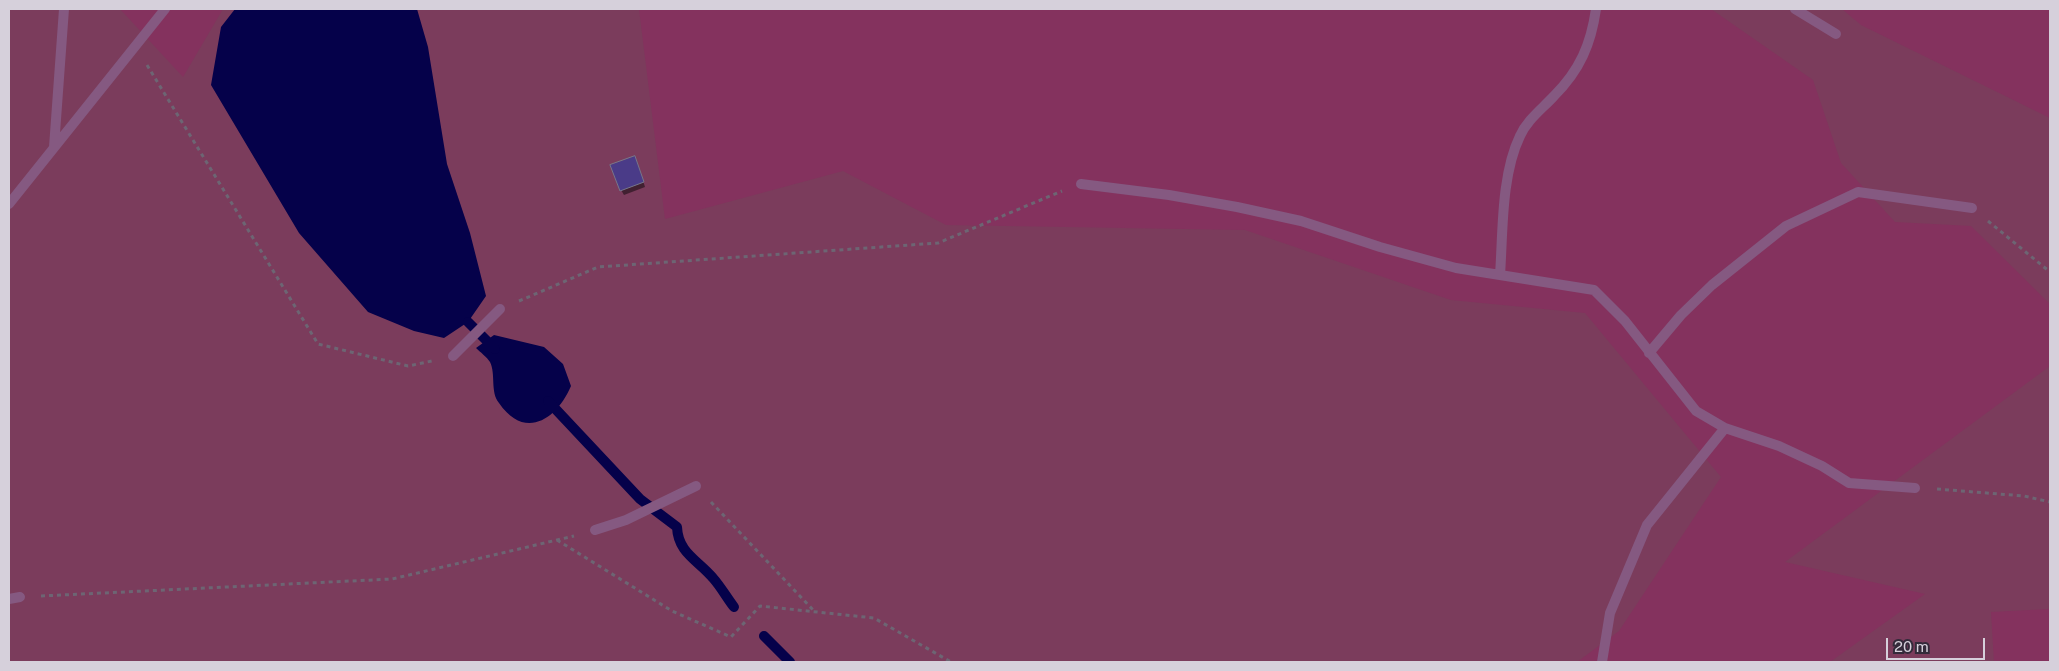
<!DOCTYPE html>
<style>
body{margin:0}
#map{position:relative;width:2059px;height:671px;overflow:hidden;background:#332a3a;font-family:"Public Sans",sans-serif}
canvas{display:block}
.frame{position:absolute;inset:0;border:10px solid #d6d0db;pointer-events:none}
.scale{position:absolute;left:1886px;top:638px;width:99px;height:22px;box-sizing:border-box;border:2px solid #d6d0db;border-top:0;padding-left:6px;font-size:15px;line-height:18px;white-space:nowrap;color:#d6d0db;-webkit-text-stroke:4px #332a3a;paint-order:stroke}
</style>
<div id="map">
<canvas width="2059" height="671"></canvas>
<div class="frame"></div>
<div class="scale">20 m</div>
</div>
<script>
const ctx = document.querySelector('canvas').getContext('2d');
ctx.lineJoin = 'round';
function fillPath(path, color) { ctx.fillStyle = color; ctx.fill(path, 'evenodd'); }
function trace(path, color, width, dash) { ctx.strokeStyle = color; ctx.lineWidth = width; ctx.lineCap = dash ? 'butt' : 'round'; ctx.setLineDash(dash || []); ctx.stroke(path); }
fillPath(new Path2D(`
 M9 9H2050V662H9Z`), '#7b3c5c');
fillPath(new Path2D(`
 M120 9H223L183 77Z
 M639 9H1711L1813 80 1841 163 1895 222 1971 226 2050 304V366L1785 562 1925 594 1830 662H1577L1619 631 1721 477 1585 313 1451 300 1245 230 946 225 843 171 665 219Z
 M1842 9H2050V118L1861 25Z
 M2050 609V662H1994L1991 612Z`), '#84325e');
fillPath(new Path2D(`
 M235 9H417L428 47 447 164 470 233 486 296 468 322 444 338 414 331 368 312 299 233 211 85 221 27Z
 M494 335 544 347 563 364 571 386C557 419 525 441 499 403 490 392 496 374 490 362 487 357 480 352 476 348Z`), '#05014a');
fillPath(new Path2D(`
 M637 162 645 187 624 195 621 190Z`), '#0007');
trace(new Path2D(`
 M468 322 495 349
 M548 401 640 499 677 527C678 553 698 560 713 578 721 587 727 598 734 607
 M764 636 790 662`), '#05014a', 10);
const building = new Path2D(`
 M635 156 644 182 620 191 610 165Z`);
fillPath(building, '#4a3b88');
trace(building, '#77768a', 1);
trace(new Path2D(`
 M147 65 318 344 408 366 432 361
 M1988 221 2050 272
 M519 301 598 267 938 243 1062 191
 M1937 489 2024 496 2050 502
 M711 502 815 612
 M557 540 672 611 731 637 760 606 874 618 951 662
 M41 596 392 579 574 536`), '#6d6573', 3, [4, 4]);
trace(new Path2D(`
 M1795 9 1836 34
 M54 147 64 9
 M1081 184 1169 195 1237 207 1301 221 1380 247 1456 268 1594 290 1625 321 1696 411 1725 428 1779 446 1822 466 1849 483 1915 488
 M9 204 165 9
 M1500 275C1503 233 1501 175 1520 136 1527 120 1542 109 1554 96 1580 70 1591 44 1596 9
 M1649 353 1681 315 1712 285 1786 226 1858 192 1972 208
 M453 356 500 309
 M595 530 626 520 696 486
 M9 599 20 597
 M1602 662 1610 613 1647 525 1725 428`), '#855981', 10);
</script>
